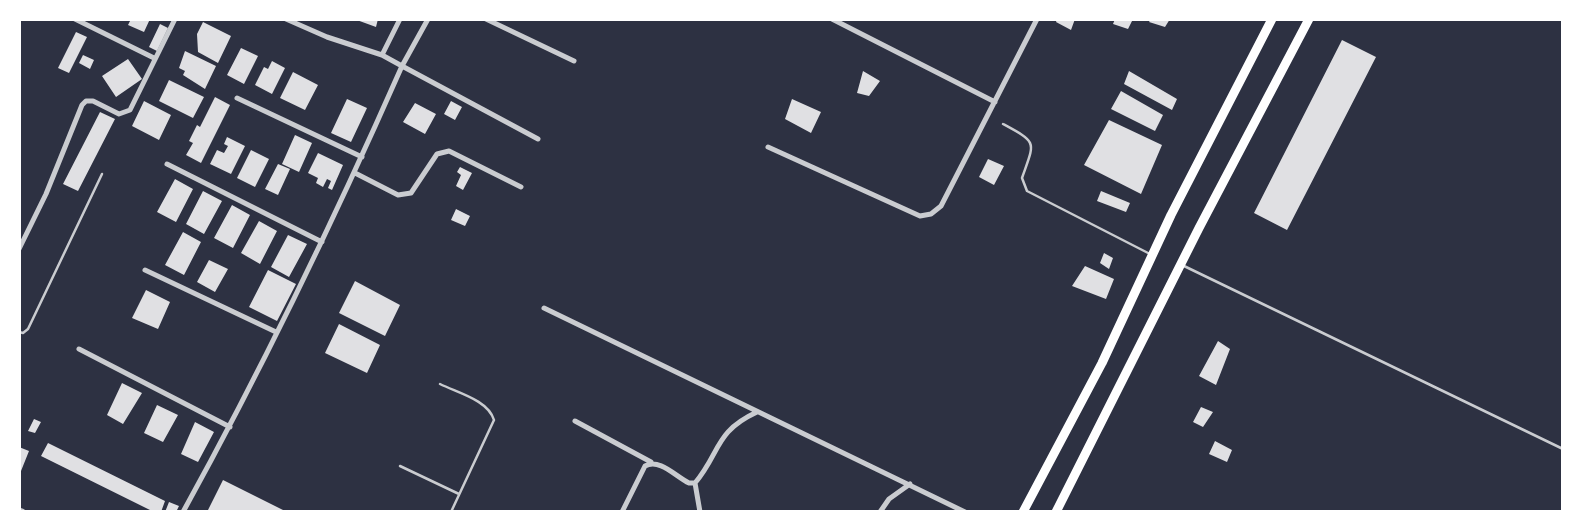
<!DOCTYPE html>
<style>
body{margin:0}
#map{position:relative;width:1582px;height:531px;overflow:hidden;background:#2d3142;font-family:"Source Serif 4",serif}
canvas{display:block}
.frame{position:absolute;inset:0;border:21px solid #fff;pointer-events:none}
</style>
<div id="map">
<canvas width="1582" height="531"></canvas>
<div class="frame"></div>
</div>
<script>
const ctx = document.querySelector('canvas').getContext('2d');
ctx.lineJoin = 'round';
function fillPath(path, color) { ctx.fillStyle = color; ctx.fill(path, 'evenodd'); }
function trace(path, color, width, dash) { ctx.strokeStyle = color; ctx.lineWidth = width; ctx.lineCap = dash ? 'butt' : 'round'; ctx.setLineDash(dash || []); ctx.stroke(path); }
fillPath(new Path2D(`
 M131 19H150L144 32 128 25Z
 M354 19H378L376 27Z
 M1057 19H1075L1071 30 1056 22Z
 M1115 19H1133L1128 29 1113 24Z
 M1151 19H1170L1165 27 1149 22Z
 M203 22 231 36 218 63 198 52 197 34Z
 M160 24 168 28 157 51 149 47Z
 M76 32 87 37 69 73 58 68Z
 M1342 40 1376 57 1287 230 1254 213Z
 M241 48 258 56 244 84 227 75Z
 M185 51 216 66 205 89 183 75 185 71 179 68Z
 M83 55 94 60 90 69 79 63Z
 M128 59 142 79 116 97 102 76Z
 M272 61 285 68 272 94 255 85 264 67 268 69Z
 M863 71 880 81 869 96 857 93Z
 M1129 71 1177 99 1172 110 1124 84Z
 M293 72 318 85 305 110 280 98Z
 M169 80 204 97 193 118 159 101Z
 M1121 91 1163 115 1155 131 1111 109Z
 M215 97 230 105 201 163 186 155 193 143 189 141 197 125 200 127Z
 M347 99 367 108 351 142 331 133Z
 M792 99 821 112 811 133 785 119Z
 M144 101 171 115 159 140 132 126Z
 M451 101 462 107 455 120 444 114Z
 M415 103 436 114 425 134 403 122Z
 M100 112 115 119 78 191 63 184Z
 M1109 120 1162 145 1141 194 1084 165Z
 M295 135 312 143 299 172 282 164Z
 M227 137 245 146 231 174 210 164 217 150 224 153 228 146 224 144Z
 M251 150 269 159 255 187 237 178Z
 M318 153 343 165 332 190 328 188 331 181 327 179 323 187 316 183 318 178 308 173Z
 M988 159 1004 166 994 185 979 177Z
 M278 164 290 169 278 195 265 189Z
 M460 167 472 173 463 190 456 186 461 175 457 172Z
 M175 179 193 189 176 222 157 212Z
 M203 191 222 201 204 234 186 224Z
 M1101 191 1130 203 1126 212 1097 201Z
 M232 205 250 215 233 248 214 238Z
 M456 209 470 216 465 226 451 220Z
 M259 221 277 231 260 264 241 253Z
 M183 232 201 242 184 275 165 265Z
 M288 235 307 244 289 277 271 267Z
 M1104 253 1113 258 1109 269 1100 263Z
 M209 260 228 269 215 292 197 282Z
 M1085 266 1114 279 1106 299 1072 286Z
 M268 270 296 284 277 321 249 307Z
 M355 281 400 305 385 336 339 313Z
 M146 290 170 302 158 329 132 318Z
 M339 324 380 345 367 373 325 353Z
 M1218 341 1230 349 1216 385 1199 376Z
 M122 383 142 393 123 424 107 415Z
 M157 405 178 415 163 442 144 433Z
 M1201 407 1213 412 1203 427 1193 422Z
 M34 419 41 422 35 433 28 431Z
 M195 422 214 432 198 462 181 454Z
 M1215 441 1232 450 1227 462 1209 454Z
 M48 443 165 501 161 512H154L41 456Z
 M19 447 29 451 19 476Z
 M223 480 287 512H207Z
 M169 502 179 506 176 512H165Z`), '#e0e0e3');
trace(new Path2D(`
 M19 20V19
 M1003 124C1038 143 1035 141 1022 178L1027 191 1150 254
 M1184 266 1563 449
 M19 332 23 333 28 329 102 174
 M440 384C458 393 488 400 494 420L451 512
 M400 466 459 494`), '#caccd0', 2.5);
trace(new Path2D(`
 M75 19 154 58
 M428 19 402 66 538 139
 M486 19 574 61
 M832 19 995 102
 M382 55 400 19
 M237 98 362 157
 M768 147 920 216 931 214 941 206 1037 19
 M167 164 322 242
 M355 173 398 195 411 193 437 154 449 151 521 187
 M19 249 46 194 82 105 86 101H93L119 114 130 110 175 19
 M145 270 276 332
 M544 308 965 512
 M79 349 230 427
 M575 421 651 462
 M695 483 700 512
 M183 512C263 367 335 218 402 66L382 55 327 37 286 19
 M622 512 645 466C660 458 676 477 689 483H695C721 452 714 432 757 412
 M880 512 889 499 910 484`), '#caccd0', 5);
trace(new Path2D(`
 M19 511 22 512`), '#caccd0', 7);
trace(new Path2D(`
 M1023 512 1102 363 1171 215 1272 19
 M1056 512 1199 228 1309 19`), '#fff', 9);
</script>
